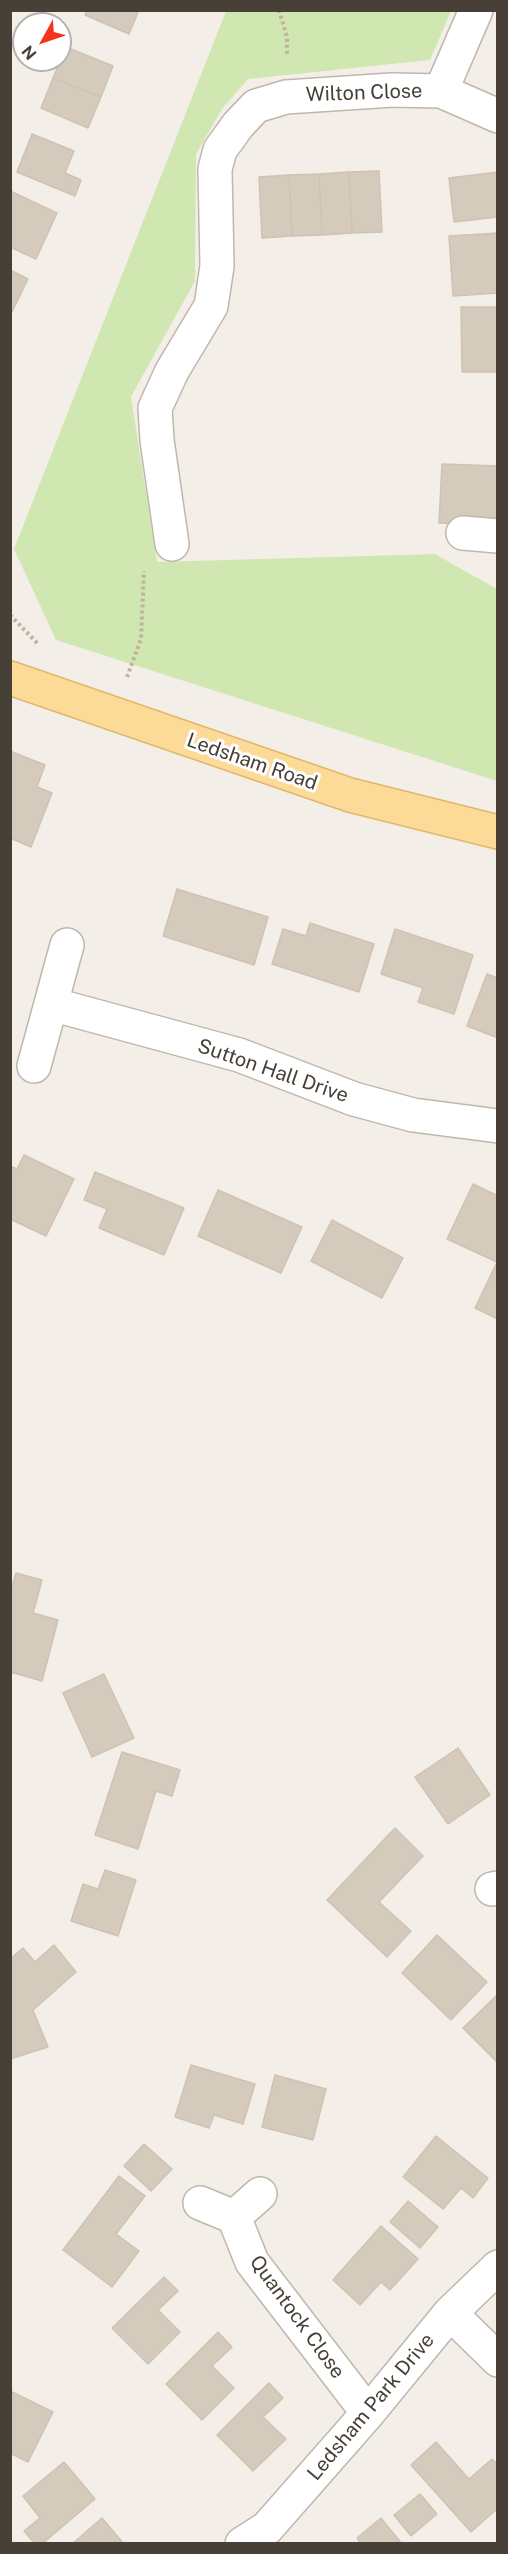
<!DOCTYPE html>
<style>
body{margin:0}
#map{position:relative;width:508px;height:2554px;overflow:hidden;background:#f3efe8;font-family:"Public Sans",sans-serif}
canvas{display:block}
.frame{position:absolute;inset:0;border:12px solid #474037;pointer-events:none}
.north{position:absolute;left:12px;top:12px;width:60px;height:60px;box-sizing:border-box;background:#fff;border:2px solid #b5b3af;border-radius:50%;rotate:230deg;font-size:16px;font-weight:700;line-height:24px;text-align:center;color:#474037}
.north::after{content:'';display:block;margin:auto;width:21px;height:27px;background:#f5341e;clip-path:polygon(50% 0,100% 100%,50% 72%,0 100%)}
</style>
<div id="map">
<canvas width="508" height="2554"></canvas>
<div class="frame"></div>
<div class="north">N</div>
</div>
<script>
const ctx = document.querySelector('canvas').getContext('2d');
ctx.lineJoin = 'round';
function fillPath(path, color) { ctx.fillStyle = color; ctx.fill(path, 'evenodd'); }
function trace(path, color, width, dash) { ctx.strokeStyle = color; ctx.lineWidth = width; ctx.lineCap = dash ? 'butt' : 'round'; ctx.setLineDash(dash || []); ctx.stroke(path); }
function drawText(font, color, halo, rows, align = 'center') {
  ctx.font = font + ' "Public Sans",sans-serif'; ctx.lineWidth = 6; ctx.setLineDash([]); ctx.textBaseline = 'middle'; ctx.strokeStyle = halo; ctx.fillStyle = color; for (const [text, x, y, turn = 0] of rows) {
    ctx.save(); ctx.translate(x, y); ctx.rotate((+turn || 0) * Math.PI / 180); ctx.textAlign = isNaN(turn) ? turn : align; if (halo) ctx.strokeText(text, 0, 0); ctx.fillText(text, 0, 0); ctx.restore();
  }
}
fillPath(new Path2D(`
 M226 11H451L430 60 248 79 222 109 196 154 195 281 131 397 157 562 435 554 497 589V781L56 640 14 549Z`), '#d1e7b2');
const building = new Path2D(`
 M87 10H139L129 34 85 15Z
 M66 47 113 66 101 97 53 78Z
 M53 78 101 97 88 128 41 108Z
 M32 134 74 151 65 173 81 180 75 196 17 172Z
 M379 171 382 232 352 233 349 172Z
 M349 172 352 233 322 235 319 174Z
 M498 172V217L454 222 449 178Z
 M319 174 322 235 292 236 289 175Z
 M289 175 292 236 262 238 259 177Z
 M10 191 57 213 36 259 10 247Z
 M498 233V293L453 296 449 236Z
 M10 270 28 279 10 316Z
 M461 307H498V372H462Z
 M442 464 498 466V518L470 517V524L439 523Z
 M10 751 45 765 37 787 52 793 31 847 10 838Z
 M177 889 268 917 254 965 163 936Z
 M310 923 374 944 359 992 272 964 283 929 306 936Z
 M395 929 473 955 454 1014 418 1002 423 988 381 974Z
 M487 974 498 978V1038L467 1026Z
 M24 1155 74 1179 46 1236 10 1219V1166L17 1169Z
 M95 1172 184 1208 164 1255 99 1228 107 1209 84 1200Z
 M473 1184 498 1196V1319L475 1308 497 1262 447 1239Z
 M218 1190 302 1227 281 1273 198 1236Z
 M332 1220 403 1258 382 1298 311 1261Z
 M16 1573 42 1580 33 1613 58 1620 42 1681 10 1672V1594Z
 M104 1674 134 1738 92 1757 63 1693Z
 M458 1748 490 1795 448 1824 415 1777Z
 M122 1752 180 1770 172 1796 156 1791 138 1849 95 1835Z
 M395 1828 423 1856 379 1902 411 1931 387 1957 327 1900Z
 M105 1870 136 1880 118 1936 71 1921 83 1884 98 1889Z
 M437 1935 487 1982 451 2020 402 1973Z
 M54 1945 76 1972 33 2010 48 2047 10 2059V1959L23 1948 35 1962Z
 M498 1994V2063L463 2028Z
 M191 2065 255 2084 243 2124 214 2115 209 2128 175 2117Z
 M275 2075 326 2089 313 2140 262 2127Z
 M436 2136 488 2178 473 2198 461 2188 443 2209 403 2177Z
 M144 2144 172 2169 151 2191 124 2166Z
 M119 2176 145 2196 116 2234 139 2251 112 2287 63 2250Z
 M408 2201 438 2227 420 2248 390 2222Z
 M381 2226 418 2259 390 2290 381 2282 360 2305 333 2280Z
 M164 2277 178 2291 158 2310 180 2332 148 2364 112 2328Z
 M218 2332 232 2347 212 2366 234 2388 202 2420 166 2384Z
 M269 2383 283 2398 263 2417 286 2439 253 2471 217 2435Z
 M10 2391 53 2412 28 2462 10 2453Z
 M436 2442 469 2479 492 2459 498 2465V2508L471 2532 411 2465Z
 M64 2462 95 2499 42 2544H35L24 2531 40 2518 23 2496Z
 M420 2494 437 2514 411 2536 394 2515Z
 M102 2518 124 2544H72Z
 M381 2518 402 2544H361L357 2538Z`);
fillPath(building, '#d5cbbd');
trace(building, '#d0c2b1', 1.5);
const minor = new Path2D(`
 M441 91 476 10
 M463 533 498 536
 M172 544 157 440 155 408 172 371 211 306 217 266 215 169 220 150 238 125 256 106 286 97 392 90 441 91 498 116
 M51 1004 239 1055 354 1099 413 1115 498 1126
 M34 1066 67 945
 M492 1889 498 1888
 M200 2203 234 2217 252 2262 368 2413
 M234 2217 260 2194
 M450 2313 498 2360
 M242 2544 267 2528 368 2413 450 2313 498 2267`);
const major = new Path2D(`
 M10 678 350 795 498 832`);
trace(minor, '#bfb7ab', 36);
trace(major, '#e1b768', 36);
trace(new Path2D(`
 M279 10 287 37V57
 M10 615 39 645
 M127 677 141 639 144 571`), '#c0b29c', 4, [3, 3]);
trace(minor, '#fff', 33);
trace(major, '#fcdb99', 33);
drawText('20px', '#474037', '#fff', [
 ["Wilton Close",364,93,-2],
 ["Ledsham Road",252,762,19],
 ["Sutton Hall Drive",273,1071,19],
 ["Quantock Close",297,2317,54],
 ["Ledsham Park Drive",371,2407,-50]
]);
</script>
